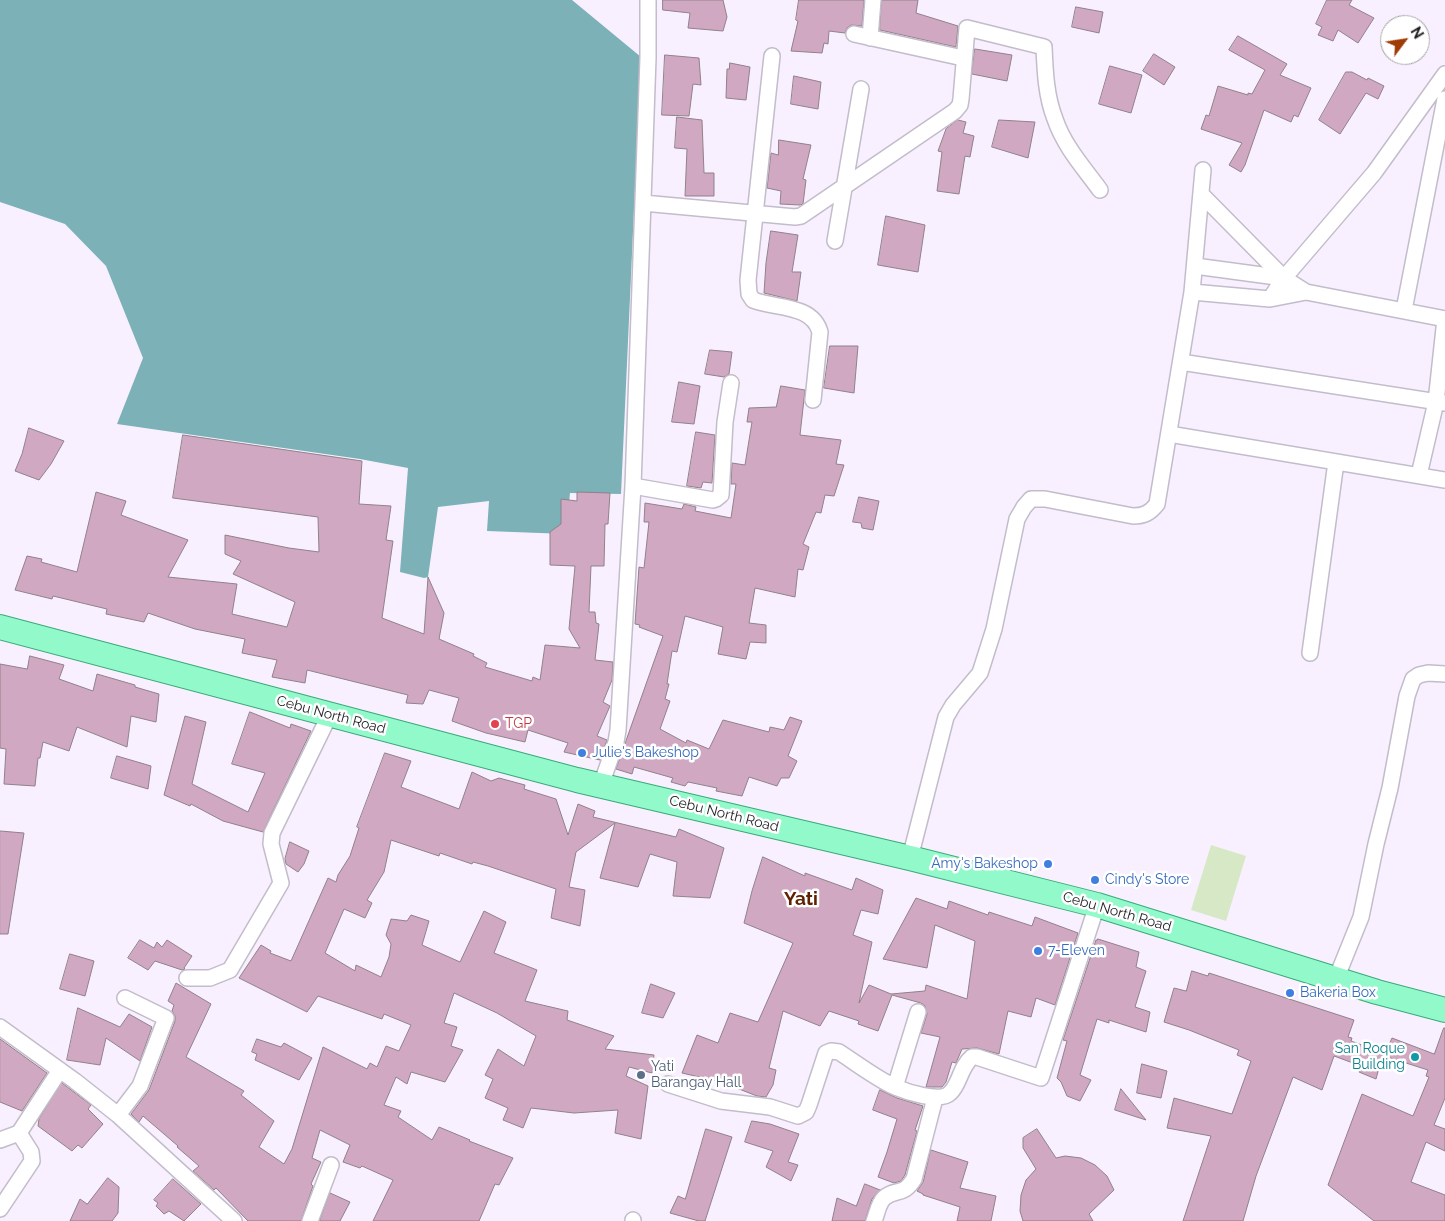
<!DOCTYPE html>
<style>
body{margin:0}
#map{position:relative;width:1445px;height:1221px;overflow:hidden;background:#f8f0ff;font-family:Raleway,sans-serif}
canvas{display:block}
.north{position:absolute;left:1380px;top:15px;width:50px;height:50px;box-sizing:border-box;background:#fff;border:1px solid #a5a4a6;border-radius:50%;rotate:59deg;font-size:14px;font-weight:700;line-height:20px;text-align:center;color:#1f1c21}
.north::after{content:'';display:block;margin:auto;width:18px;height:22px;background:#9f3b05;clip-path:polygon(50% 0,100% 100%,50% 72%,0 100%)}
</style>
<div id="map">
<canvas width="1445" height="1221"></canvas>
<div class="north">N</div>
</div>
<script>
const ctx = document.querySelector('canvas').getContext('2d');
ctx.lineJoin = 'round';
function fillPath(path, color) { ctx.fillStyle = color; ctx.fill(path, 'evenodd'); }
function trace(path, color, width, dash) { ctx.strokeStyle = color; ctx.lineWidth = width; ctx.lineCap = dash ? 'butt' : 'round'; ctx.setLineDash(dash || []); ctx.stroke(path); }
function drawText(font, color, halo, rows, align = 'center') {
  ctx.font = font + ' Raleway,sans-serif'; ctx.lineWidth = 5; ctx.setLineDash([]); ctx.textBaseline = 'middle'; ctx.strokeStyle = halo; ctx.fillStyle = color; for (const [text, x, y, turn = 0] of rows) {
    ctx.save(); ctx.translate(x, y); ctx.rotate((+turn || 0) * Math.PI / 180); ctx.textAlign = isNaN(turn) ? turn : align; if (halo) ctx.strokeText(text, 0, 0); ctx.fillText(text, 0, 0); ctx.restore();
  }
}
fillPath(new Path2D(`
 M1211 845 1246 856 1226 921 1191 910Z`), '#d7e8c6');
fillPath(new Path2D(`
 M0 0H572L641 57 621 494 570 493 566 534 487 531 489 501 438 507 428 577 424 578 400 572 408 468 360 459 117 424 143 358 106 266 65 224 0 202Z`), '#7bb1b7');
const building = new Path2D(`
 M663 0H723L727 17 723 31 688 28 690 13 663 10Z
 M799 0H864L862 26 851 25 847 28 845 33 829 31 828 44 824 43 822 53 791 51 798 21 796 20Z
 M882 0H918L916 13 958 26 956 47 880 30Z
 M1327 0H1352L1349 5 1374 18 1358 43 1338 30 1333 41 1318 35 1322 27 1316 24Z
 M1076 7 1103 12 1099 33 1072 27Z
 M1238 36 1287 64 1280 75 1311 88 1298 117 1294 115 1291 122 1264 110 1245 165 1241 172 1229 165 1242 143 1201 129 1206 115 1209 116 1218 86 1248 95V93L1252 94 1265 70 1229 50Z
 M975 49 1012 55 1007 81 972 74Z
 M1154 54 1175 67 1164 85 1143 71Z
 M665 55 699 58 701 85 693 84 689 116 662 115Z
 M730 63 750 67 746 100 726 98 727 69H729Z
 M1110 66 1142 75 1131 113 1099 104Z
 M1346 72H1352L1367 80 1368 78 1384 86 1378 99 1366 93 1340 134 1319 120Z
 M794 76 821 82 818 109 791 104Z
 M677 117 702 120 704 173H714V196H685L687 149 675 148Z
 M958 120 966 122 963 133 974 136 970 157 965 156 959 194 937 191 942 152 938 151 946 129Z
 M999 120 1035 122 1028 158 992 147Z
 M779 140 811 145 803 179 806 180 803 204 800 205 780 204 781 191 767 188 771 153 778 155Z
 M886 216 925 225 918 272 878 265Z
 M771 231 798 235 792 272H801L797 301 764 293 766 263Z
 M830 346H858L854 393 824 388Z
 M710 350 732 352 729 374 724 377 705 374Z
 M679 382 700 386 694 424 672 422Z
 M781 386 805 390 800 435 841 440 836 464 844 465 834 496 825 495 821 513 816 512 803 544 809 547 803 570 798 569 795 597 755 588 749 623 766 625V643L750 642 746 659 718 654 723 627 685 616 677 652 672 651 667 684H669L665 699 670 701 660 729 686 743 687 740 709 749 723 720 769 732 770 727 784 730 790 717 802 721 788 756 797 761 789 778H781L777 786 749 777 742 796 716 791 717 788 688 782 685 786 671 782 673 778 634 767 632 774 616 769 663 636 639 627 640 625 635 624 639 567 644 568 649 522H644L645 503 682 509 684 504 696 507 695 511 731 518 736 484H731L732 463 745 465 752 422H747L749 408 776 407Z
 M29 428 64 441 51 464 39 480 15 471 22 454Z
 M696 432 715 435 712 483 703 482 701 488 687 486Z
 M183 435 362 461 359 504 391 506 386 540 393 541 382 618 424 634 428 577 444 613 439 639 474 654 473 656 487 663 485 667 532 681 533 677 540 680 545 645 580 648 569 629 575 566 550 565V532L561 524V499L577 501V492L610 493 608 524H605L604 566H591L589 612H595L596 623 599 624 595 660 613 662 612 680 603 702 610 706 597 736 607 740 600 760 564 752 568 743 528 730 525 742 486 733 452 721 459 698 429 690 423 704 406 703 408 695 307 670 305 683 272 677 277 660 242 653 245 639 195 629 148 613 144 622 106 614 107 609 53 596 52 599 15 590 27 556 42 559 41 562 77 572 96 492 126 501 121 515 188 540 168 577 237 584 232 614 287 627 295 602 233 574 241 561 225 554V535L289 548 319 552 318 517 173 498Z
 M859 497 879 501 873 530 862 528 861 523 853 522Z
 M30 656 64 665 59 679 93 691 97 674 135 685V687L159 694 156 722 131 716 127 747 77 727 69 751 43 742 40 758H38L35 786 4 784 6 749 0 748V664L27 669Z
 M250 712 290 728 291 724 311 731 263 832 223 821 191 804 190 806 164 795 185 716 206 722 192 784 248 812 265 773 232 764Z
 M385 753 411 761 401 787 459 809 472 772 491 781 499 778 525 785 524 789 556 799 568 835 578 804 595 811 593 817 676 837 679 829 724 848 710 898 673 896 677 862 650 854 638 887 600 878 615 823 576 852 569 887 585 890 580 926 551 918 556 889 488 866 473 862 472 864 440 853 439 856 391 840 384 872 367 900 372 903 365 918 344 909 325 953 355 971 356 965 381 977 389 957 391 944 386 935 391 919 407 921 411 915 429 921 422 945 460 962 484 911 506 922 494 953 537 970 525 1001 568 1011 567 1020 614 1036 605 1049 654 1055 652 1073 629 1067 626 1076 648 1086 641 1139 615 1133 618 1110 574 1113 531 1108 523 1128 503 1120 508 1108 485 1098 493 1079 485 1075 498 1049 524 1066 536 1036 497 1013 454 993 444 1023 457 1027 451 1046 463 1050 445 1082 411 1072 407 1084 396 1077 384 1105 401 1111 398 1117 432 1140 439 1127 470 1140 469 1141 513 1158 499 1185 495 1184 479 1221H373L393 1180 362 1166 360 1168 343 1162 350 1145 320 1130 312 1158 321 1162 311 1184 313 1186 301 1221H248L216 1188 214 1190 193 1171 199 1166 177 1147 178 1146 143 1116 139 1122 131 1114 149 1090 175 1021V1016L172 1011 174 1005 168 1001 176 983 211 1004 186 1057 244 1091 241 1095 274 1121 259 1147 284 1164 292 1149 323 1047 367 1069 370 1063 377 1067 386 1046 399 1051 411 1025 384 1014 382 1019 318 996 307 1012 239 978 261 945 271 951 270 953 291 961 328 878 336 882 338 875 350 856 359 828 357 827Z
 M117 756 151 766 148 789 111 778Z
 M0 831 24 833 8 934H0Z
 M290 842 309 851 304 864 298 872 286 864 285 859Z
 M763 857 805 876V873L852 890 856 878 883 890 878 914 861 910 853 935 872 942 859 1003 869 985 891 994 925 991 926 985 967 999 975 941 935 925 927 968 883 959 916 898 947 909 949 901 988 915 989 912 1032 926 1035 917 1078 933 1055 1005 1036 998 1031 1017 1008 1011 999 1054 977 1048 962 1049 956 1063 952 1062 946 1082 942 1087H926L940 1037 921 1033 927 1014 925 1006 921 1003 892 995 878 1031 858 1024 859 1021 829 1011 820 1026 783 1011 769 1068 776 1070 773 1085 766 1097 757 1096 721 1082 682 1073 697 1035 718 1043 730 1013 758 1022 793 943 744 923 752 891Z
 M1098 939 1139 952 1136 967 1146 971 1135 1007 1150 1012 1146 1032 1109 1020V1023L1097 1019 1080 1075 1091 1080 1080 1101 1067 1096 1061 1082 1057 1078 1067 1041 1063 1040 1096 940H1097Z
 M140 940 154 948 157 942 162 947 167 940 192 956 184 968 185 969 182 970 155 961 148 970 128 958Z
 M70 954 94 961 85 996 60 989Z
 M1192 971 1208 976 1209 973 1354 1020 1348 1037 1352 1038 1351 1041 1383 1053 1376 1079 1359 1072 1361 1066 1334 1056 1322 1090 1293 1077 1256 1176 1243 1221H1183L1211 1136 1167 1128 1174 1098 1232 1114 1251 1061 1237 1055 1239 1050 1189 1030 1164 1022 1174 988 1186 991Z
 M651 984 675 993 663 1018 642 1013Z
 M78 1008 120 1027 129 1014 152 1027 140 1061 106 1038 100 1065 67 1060Z
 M1444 1028H1445V1098L1434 1125 1445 1129V1151L1426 1142 1411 1182 1445 1195V1221H1374L1328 1185 1362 1094 1413 1116 1429 1077 1426 1076 1428 1070 1384 1056 1392 1038 1434 1054Z
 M0 1039 47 1073 22 1111 0 1102Z
 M257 1039 281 1047 284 1043 312 1058 299 1080 255 1060 257 1054 252 1052Z
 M1142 1064 1167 1071 1161 1098 1137 1093Z
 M62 1083 91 1105 88 1109 103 1124 82 1148 78 1145 72 1151 38 1126 39 1119Z
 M1121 1089 1146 1120 1115 1110Z
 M880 1090 897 1098 923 1106 915 1130 917 1131 905 1175 901 1181 894 1183 878 1177 887 1152 897 1119 873 1110Z
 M752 1121 770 1124 799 1134 788 1162 798 1165 791 1181 766 1167 773 1151 745 1142Z
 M706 1129 732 1137 705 1221H699L670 1213 678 1196 685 1199Z
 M1037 1129 1056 1158 1065 1156 1081 1158 1095 1165 1107 1176 1114 1190 1089 1214 1093 1221H1023L1020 1211 1021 1195 1026 1180 1036 1169 1023 1148V1138Z
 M931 1150 968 1162 960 1188 996 1196 991 1221H957L960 1207 923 1195V1194L917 1191 923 1182Z
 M108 1178 119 1187 118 1213 112 1221H70L80 1199 87 1204Z
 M173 1179 201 1204 184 1221 169 1211 164 1214 156 1206 158 1203 154 1200Z
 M865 1184 880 1190 872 1199 865 1221H832L837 1198 856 1206Z
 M330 1193 350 1202 340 1221H320Z`);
fillPath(building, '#d0a8c1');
trace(building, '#90818a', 1);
const street = new Path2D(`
 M854 34 963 58
 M870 38 873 0
 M772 56 748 280 749 294 753 300C776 309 812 304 820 332L813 400
 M1201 194 1284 278
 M643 203 795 217 801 216 955 111 960 105 961 99 967 28 1044 47C1045 71 1046 96 1055 119 1064 146 1084 168 1100 190
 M835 241 861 89
 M1195 266 1284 278 1306 292 1445 319 1436 402 1419 475
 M1192 292 1270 299 1306 292
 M1270 299 1284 278 1374 173 1445 74
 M1404 310 1445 99
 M1181 362 1445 403
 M1169 434 1445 480
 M633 486 713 500 716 499 721 495 725 422 731 383
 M1310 653 1336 462
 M601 785 616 742 618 730 633 486 648 58V0
 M910 858 946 717 953 705 980 673 994 629 1017 519 1024 507 1031 499H1045L1133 516C1144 516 1150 513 1157 504L1192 292 1203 170
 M187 978H210L230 970 281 883 271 844 272 833 330 714
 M1336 979 1361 917 1376 844 1390 788 1407 696 1413 679 1419 675 1428 673 1445 674
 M0 1027 75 1081 118 1115 234 1221
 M668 1084 721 1101 770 1107 798 1116 806 1112 809 1105 826 1053 831 1051 839 1052C856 1063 877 1079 895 1087 907 1092 940 1103 950 1093 960 1084 960 1067 972 1057H977L1041 1078 1097 905
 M895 1087 918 1012
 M118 1115 140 1086 166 1018 125 998
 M0 1140 19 1133 60 1070
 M0 1209 32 1161 31 1152 19 1133
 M310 1221 331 1165
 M633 1221V1220
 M874 1221C877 1214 878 1204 884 1198 895 1188 903 1197 914 1179L935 1098`);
const primary = new Path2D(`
 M0 627 577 780 910 858 1097 905 1377 992 1445 1010`);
trace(street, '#c3bcca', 18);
trace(primary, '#3ba979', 26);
trace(street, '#fff', 15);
trace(primary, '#92f9cb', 24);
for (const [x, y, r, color] of [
 [495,724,5,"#e0444e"],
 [582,753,5,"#3f7fe0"],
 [1048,864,5,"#3f7fe0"],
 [1095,880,5,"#3f7fe0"],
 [1038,951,5,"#3f7fe0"],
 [1290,993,5,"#3f7fe0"],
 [1415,1057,5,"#0f9aa8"],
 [641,1075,5,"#5c6f8a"]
]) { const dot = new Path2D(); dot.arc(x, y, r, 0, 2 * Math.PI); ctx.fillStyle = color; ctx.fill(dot); trace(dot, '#fff', 2); }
drawText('14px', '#1f1c21', '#fff', [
 ["Cebu North Road",331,715,15],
 ["Cebu North Road",724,814,14],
 ["Cebu North Road",1117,912,16]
]);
drawText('14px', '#be3a42', '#fff', [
 ["TGP",505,724]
], 'left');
drawText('14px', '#366cbe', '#fff', [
 ["Julie's Bakeshop",592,753],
 ["Amy's Bakeshop",1038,864,"right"],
 ["Cindy's Store",1105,880],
 ["7-Eleven",1048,951],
 ["Bakeria Box",1300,993]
], 'left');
drawText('14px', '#0d838f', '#fff', [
 ["San Roque",1405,1049],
 ["Building",1405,1065]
], 'right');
drawText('14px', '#4e5e75', '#fff', [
 ["Yati",651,1067],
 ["Barangay Hall",651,1083]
], 'left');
drawText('bold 19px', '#602002', '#fff', [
 ["Yati",801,899]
]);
</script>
